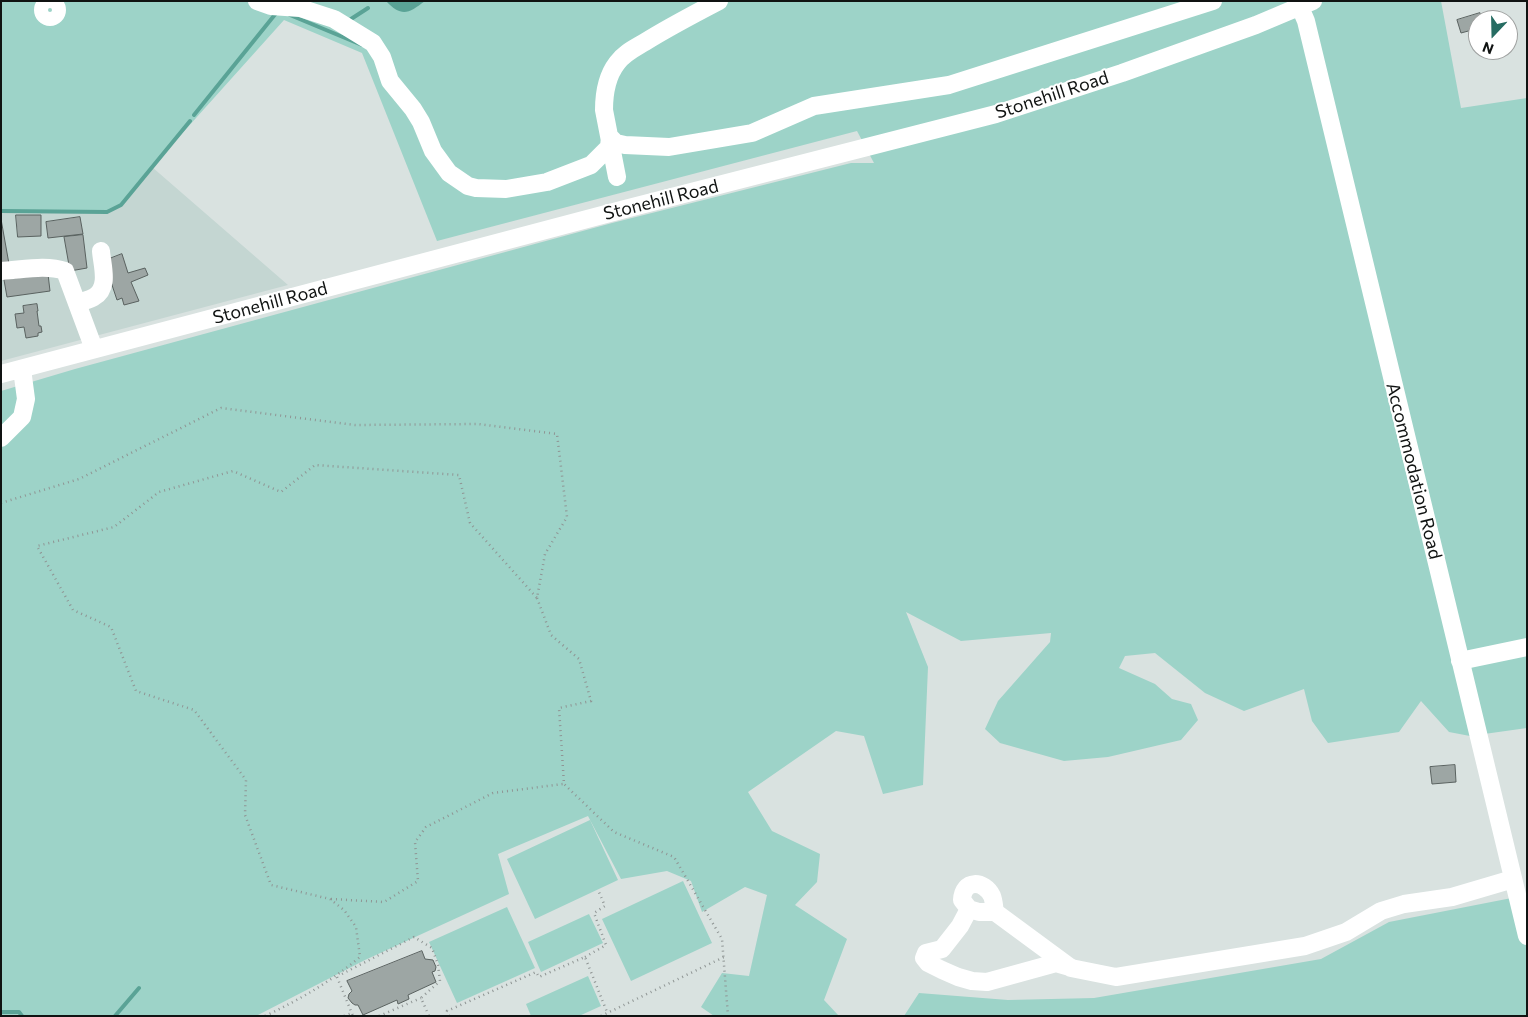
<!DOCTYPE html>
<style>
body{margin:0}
#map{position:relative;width:1528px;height:1017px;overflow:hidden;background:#d9e2e0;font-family:Commissioner,sans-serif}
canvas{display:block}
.frame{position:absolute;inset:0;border:2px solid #101312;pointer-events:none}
.north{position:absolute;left:1468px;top:10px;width:50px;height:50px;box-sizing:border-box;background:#fff;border:1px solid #9fa1a0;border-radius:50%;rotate:201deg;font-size:14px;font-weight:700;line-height:20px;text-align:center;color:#101312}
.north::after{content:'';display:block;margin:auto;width:18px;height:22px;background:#266c62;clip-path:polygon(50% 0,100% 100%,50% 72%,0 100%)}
</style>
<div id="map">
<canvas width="1528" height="1017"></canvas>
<div class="frame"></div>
<div class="north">N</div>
</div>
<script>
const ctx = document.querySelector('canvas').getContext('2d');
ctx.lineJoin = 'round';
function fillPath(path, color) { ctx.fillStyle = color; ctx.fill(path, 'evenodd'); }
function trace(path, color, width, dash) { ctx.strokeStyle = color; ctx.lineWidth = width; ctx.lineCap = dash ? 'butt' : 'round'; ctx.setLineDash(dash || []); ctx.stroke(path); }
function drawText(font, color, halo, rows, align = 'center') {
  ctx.font = font + ' Commissioner,sans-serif'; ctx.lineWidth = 4; ctx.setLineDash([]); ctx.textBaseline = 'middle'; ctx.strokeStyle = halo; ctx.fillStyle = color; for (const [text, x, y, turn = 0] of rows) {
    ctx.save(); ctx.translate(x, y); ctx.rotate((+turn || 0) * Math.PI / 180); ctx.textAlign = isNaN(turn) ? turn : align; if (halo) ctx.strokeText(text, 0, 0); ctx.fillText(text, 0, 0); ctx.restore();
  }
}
fillPath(new Path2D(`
 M152 167 288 285 1 361V211L107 212 121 205Z`), '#c4d6d2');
fillPath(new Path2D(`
 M1 1H1441L1461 108 1527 98V728L1470 736 1449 732 1421 701 1399 732 1328 743 1312 721 1304 689 1244 711 1205 693 1155 653 1125 656 1119 668 1155 684 1172 699 1191 704 1198 720 1181 740 1108 757 1064 761 1000 743 985 729 998 701 1050 642 1051 633 961 641 906 612 928 667 923 785 883 794 864 736 836 731 748 792 772 831 820 854 817 882 795 905 847 939 824 1000 839 1016H714L701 1007 722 973 749 976 767 895 745 887 702 912 691 881 667 871 621 879 588 816 498 854 509 894 365 960 256 1016H1V391L75 369 612 223 851 163H874L857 131 437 241 362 53 284 20 152 167 121 205 107 212 1 211Z
 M590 820 618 880 535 919 507 859Z
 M683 881 712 943 631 981 602 919Z
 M1527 895V1016H904L919 993 1008 1000 1094 998 1321 959 1389 922Z
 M507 907 535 968 457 1003 429 942Z
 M589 914 603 943 541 972 528 942Z
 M588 976 601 1006 579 1016H531L526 1004Z`), '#9dd3c8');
fillPath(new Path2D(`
 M386 1H425C409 13 402 18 386 1Z`), '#5aa396');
trace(new Path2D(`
 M290 15 362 45
 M351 19 368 8
 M194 115 277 12
 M1 211 107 212 121 205 190 121
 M1 1012H19L22 1016
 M115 1016 139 988`), '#5aa396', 4);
const building = new Path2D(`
 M1480 13 1482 20H1478L1477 47 1472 30 1461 33 1457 20Z
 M16 215H41V236L18 237Z
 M80 217 83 234 48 238 46 222Z
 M1 219 9 264 1 265Z
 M83 235 87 268 70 271 64 237Z
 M122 254 128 273 145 268 148 275 131 282 139 301 124 305 122 298 117 300 104 261Z
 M48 274 50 291 7 297 4 280Z
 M37 304 38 311H37L39 326H41L42 332 38 333V336L26 338 24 327 17 328 15 314 24 313 23 306Z
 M1455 765 1456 782 1432 784 1430 767Z
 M422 951 425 959 433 960 436 967 435 971 432 972 436 982 408 995 409 999 398 1004 397 1000 363 1015 358 1005H355L352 1003 348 998 349 994 352 991 347 981Z`);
fillPath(building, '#9da6a4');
trace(building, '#5a6260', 1);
trace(new Path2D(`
 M1 503 79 479 221 408 355 425 478 424 557 434 567 517 545 554 537 598 470 523 459 475 315 465 281 492 233 471 159 492 114 527 37 546 73 610 111 627 136 691 194 710 246 780 245 815 271 885 330 899 344 910 356 927 360 957C330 982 301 999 265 1016
 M537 598 551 635 579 659 591 701 559 708 564 784 614 832 674 857 722 939 728 1016
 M331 899 384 902 418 881 415 842 426 827 493 793 563 784
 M585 957 606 945 594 913 605 906 598 890
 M342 974 414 937 432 948 438 965 440 981 421 998 429 1016
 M337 977 353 1016
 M344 1016 352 1013
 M379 1016 421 998
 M449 1016 447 1011 536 972 539 977 585 957 607 1012
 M601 1016 724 957`), '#8f9594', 2.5, [1, 4]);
trace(new Path2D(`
 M257 1 271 6 300 8 334 19 373 43 382 57 390 81 413 109 421 122 433 151 449 173 468 186 476 188 506 189 547 182 591 165 609 147 610 137
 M43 10a7 7 0 1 1 14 0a7 7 0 1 1-14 0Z
 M1300 7 1306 21 1527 936
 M610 137 616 143 625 145 669 147 752 133 814 106 949 85 1213 1
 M617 177 604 110C604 94 607 76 617 63 624 53 635 48 645 42 669 27 694 14 719 1
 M1 271C21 270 46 264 65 271L94 349
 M78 303C83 301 89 300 94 297 110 288 102 265 101 251
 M1 374 625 209 996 114 1122 73 1256 25 1313 1
 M1 438 22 417 26 399 22 369
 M1460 661 1527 647
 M969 909 979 912H995C994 907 994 901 992 896 984 880 963 879 962 900L969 909 960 926 942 949 926 953 924 958 928 963 942 970 958 977 972 981 987 982 1056 963 1070 967
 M995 912 1071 968 1116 977 1305 946 1346 932 1381 911 1404 904 1452 897 1513 879`), '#fff', 18);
drawText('18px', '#101312', '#fff', [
 ["Stonehill Road",1052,95,-18],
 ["Stonehill Road",661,200,-14],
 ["Stonehill Road",270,303,-15],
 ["Accommodation Road",1414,471,76]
]);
</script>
